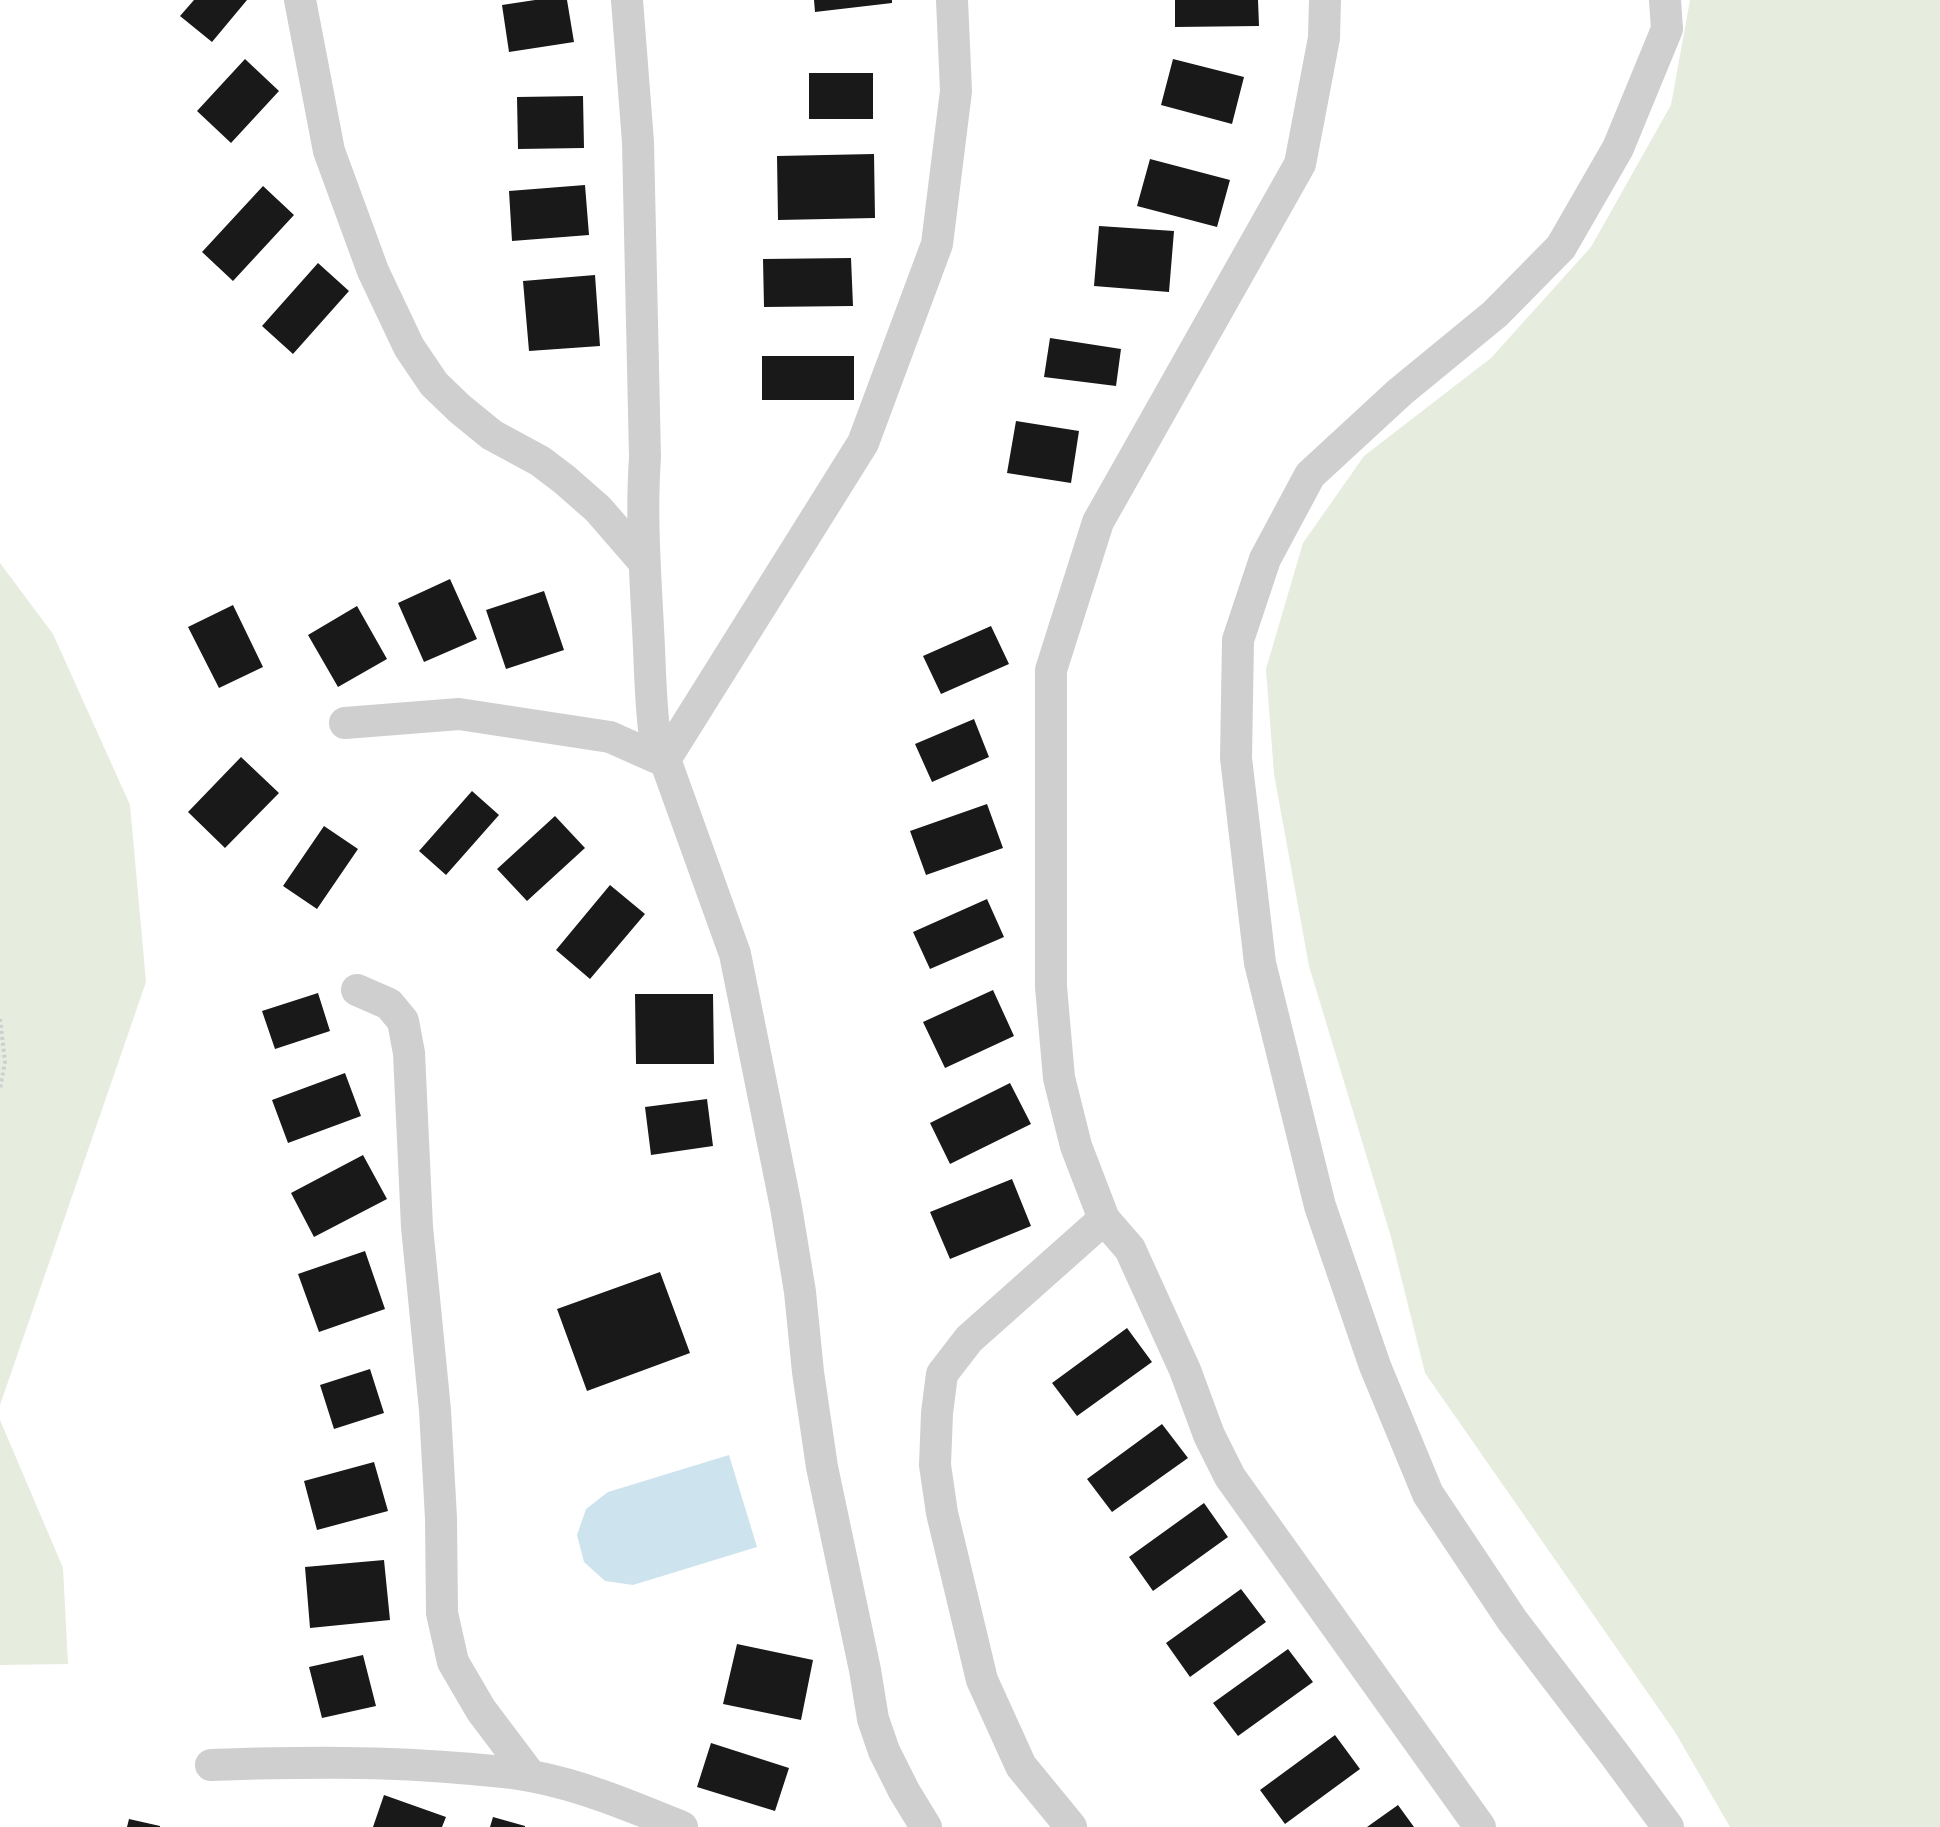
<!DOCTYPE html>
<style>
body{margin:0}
canvas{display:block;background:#fff}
</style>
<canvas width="1940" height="1827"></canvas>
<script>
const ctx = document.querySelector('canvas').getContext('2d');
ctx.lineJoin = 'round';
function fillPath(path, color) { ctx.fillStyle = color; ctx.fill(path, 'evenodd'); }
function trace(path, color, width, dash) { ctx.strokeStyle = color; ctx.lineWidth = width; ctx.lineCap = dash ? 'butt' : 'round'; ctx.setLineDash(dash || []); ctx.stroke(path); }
fillPath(new Path2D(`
 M1690 0H1940V1827H1730L1675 1732 1425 1373 1391 1237 1309 966 1274 774 1266 669 1303 543 1364 456 1491 358 1591 247 1671 105Z
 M0 563 53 634 130 805 146 982 0 1405Z
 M0 1420 63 1568 68 1664 0 1665Z`), '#e6ecde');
fillPath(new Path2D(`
 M729 1455 757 1547 633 1585 605 1581 584 1562 577 1535 586 1509 608 1492Z`), '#cde4ee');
fillPath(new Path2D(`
 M194 0H247L212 42 180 16Z
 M535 0H567L574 42 509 52 502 5Z
 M814 0H892V3L815 12Z
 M1175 0H1258L1259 26 1175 27Z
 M245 59 279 91 231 143 197 111Z
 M1173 59 1244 77 1232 124 1161 105Z
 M809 73H873V119H809Z
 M583 96 584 148 518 149 517 97Z
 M874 154 875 218 778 220 777 156Z
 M1150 159 1230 180 1217 227 1137 206Z
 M585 185 589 235 512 241 509 191Z
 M263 186 294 215 233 281 202 252Z
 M1099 226 1174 231 1169 292 1094 286Z
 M851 258 853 306 764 307 763 259Z
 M318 263 349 291 293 354 262 326Z
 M595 275 600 346 529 351 523 281Z
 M1050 338 1121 349 1116 386 1044 377Z
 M762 356H854V400H762Z
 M1016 421 1079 431 1071 483 1007 473Z
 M450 579 477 639 424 662 398 603Z
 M544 591 564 650 506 669 486 610Z
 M233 605 263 667 219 688 188 627Z
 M357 606 387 659 338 687 308 635Z
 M991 626 1009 664 941 694 923 656Z
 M974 719 989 757 932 782 915 744Z
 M241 757 279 793 225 848 188 812Z
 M472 791 499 815 446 875 419 851Z
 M987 804 1003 848 926 875 910 831Z
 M555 816 585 848 527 901 497 869Z
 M324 826 358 849 317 909 283 886Z
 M610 885 645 914 590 979 556 950Z
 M987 899 1004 937 930 969 913 932Z
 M993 990 1014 1036 945 1068 923 1022Z
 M318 993 330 1031 275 1049 262 1011Z
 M635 994H713L714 1064H636Z
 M345 1073 361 1116 288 1143 272 1100Z
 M1010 1083 1031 1124 950 1164 930 1123Z
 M707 1099 713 1146 651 1155 645 1107Z
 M363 1155 387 1199 314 1237 291 1193Z
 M1012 1179 1031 1226 950 1259 930 1212Z
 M365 1251 385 1309 319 1332 298 1274Z
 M660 1272 690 1353 587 1391 557 1309Z
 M1127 1328 1152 1362 1077 1416 1052 1383Z
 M370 1369 384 1413 334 1429 320 1385Z
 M1162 1424 1188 1458 1112 1512 1087 1479Z
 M374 1462 388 1511 317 1530 304 1481Z
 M1204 1503 1228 1537 1153 1591 1129 1557Z
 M384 1560 390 1620 310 1628 305 1567Z
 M1241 1589 1266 1622 1190 1677 1166 1643Z
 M737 1644 813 1660 801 1720 723 1704Z
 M1288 1649 1313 1682 1238 1736 1213 1703Z
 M363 1655 376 1706 322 1718 309 1667Z
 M1335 1735 1360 1769 1285 1824 1260 1790Z
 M711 1743 789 1768 775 1811 697 1787Z
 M384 1795 446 1817 442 1827H373Z
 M1398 1805 1414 1827H1367Z
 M493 1817 525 1826V1827H490Z
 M129 1819 160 1826V1827H127Z`), '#191919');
trace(new Path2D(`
 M0 1019 5 1062 0 1089`), '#cfcfcf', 4, [3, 3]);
trace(new Path2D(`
 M300 0 329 151 373 271 409 347 434 384 460 409 492 435 540 461 565 480 598 509 644 562
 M627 0 638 142 645 457C641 514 645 570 648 628 650 662 650 695 654 729L735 954 786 1207 800 1292 808 1372 822 1467 865 1670 873 1719 884 1751 904 1791 926 1827
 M1325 0 1324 38 1300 164 1098 522 1051 670V987L1059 1078 1076 1146 1104 1219 1130 1249 1185 1370 1209 1435 1230 1477 1480 1827
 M1665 0 1667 29 1618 148 1561 247 1495 314 1400 392 1310 475 1265 559 1238 640 1236 758 1260 963 1320 1206 1375 1366 1428 1494 1512 1620 1615 1755 1668 1827
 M345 723 459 714 610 737 664 761 863 443 937 244 956 91 952 0
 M357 990 389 1004 403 1021 409 1053 417 1227 435 1410 441 1518 442 1613 453 1662 481 1710 530 1775
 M211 1765C298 1762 384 1761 472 1769 491 1771 512 1772 531 1776 584 1786 633 1807 682 1827
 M1071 1827 1021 1766 982 1680 942 1513 935 1465 937 1413 942 1374 969 1339 1104 1219`), '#cfcfcf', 32);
</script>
